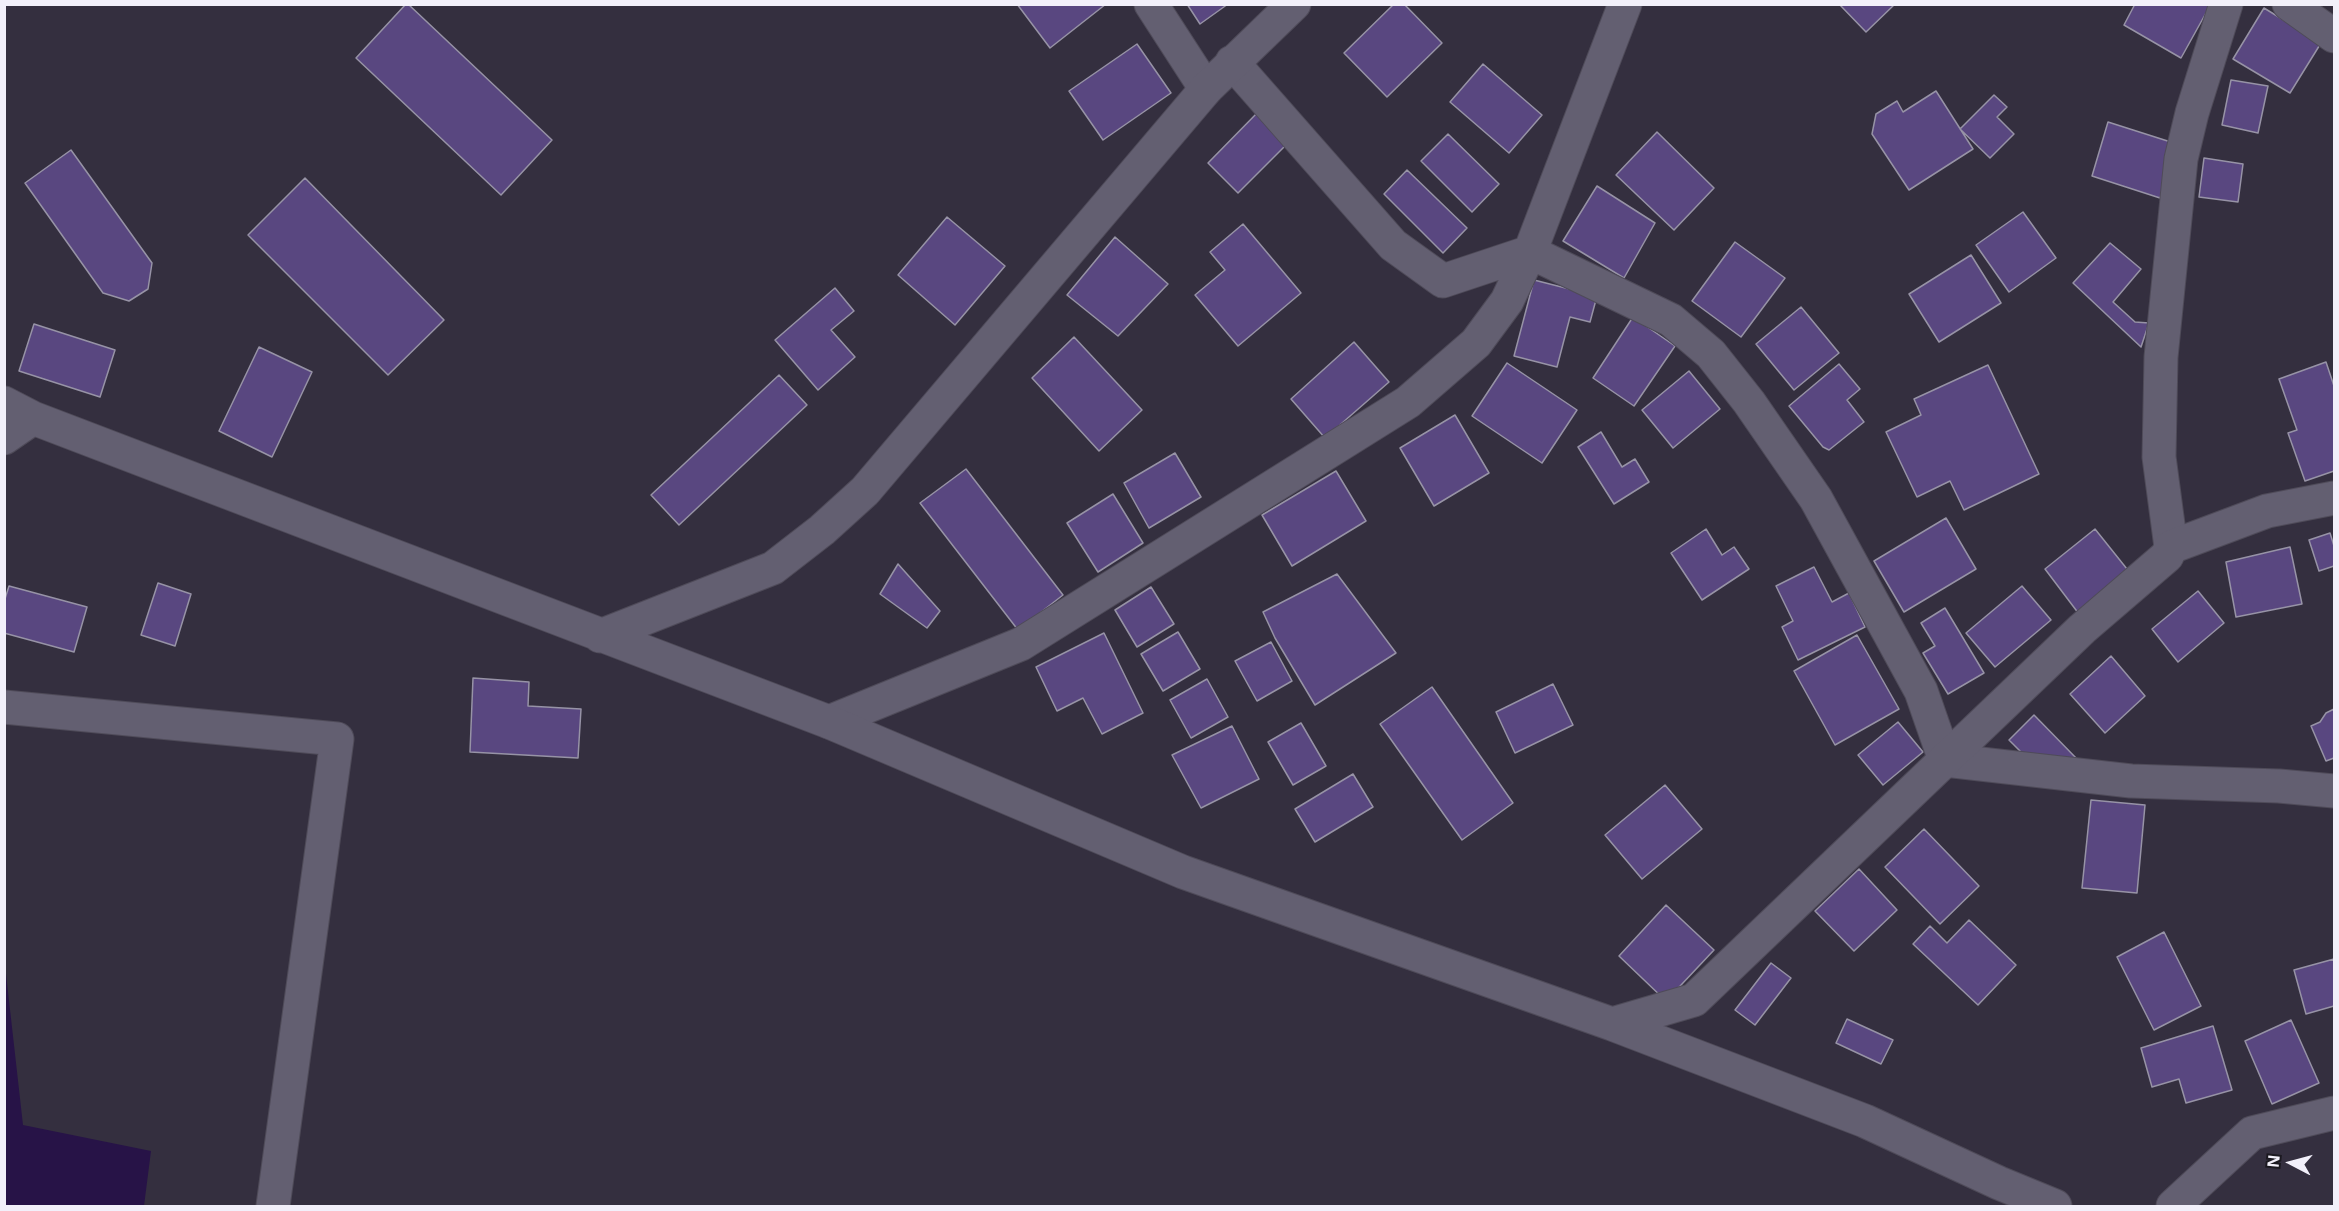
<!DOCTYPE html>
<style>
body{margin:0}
#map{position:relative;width:2339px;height:1211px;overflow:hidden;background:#342f3f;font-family:"Open Sans",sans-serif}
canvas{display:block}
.frame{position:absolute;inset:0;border:6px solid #f2f0fa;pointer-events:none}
.north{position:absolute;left:2261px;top:1133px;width:60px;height:60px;-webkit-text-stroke:4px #1b1920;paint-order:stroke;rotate:276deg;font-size:16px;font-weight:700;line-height:24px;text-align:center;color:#f2f0fa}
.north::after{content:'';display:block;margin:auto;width:21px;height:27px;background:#f2f0fa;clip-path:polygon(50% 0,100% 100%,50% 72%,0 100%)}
</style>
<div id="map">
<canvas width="2339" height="1211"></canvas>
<div class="frame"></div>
<div class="north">N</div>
</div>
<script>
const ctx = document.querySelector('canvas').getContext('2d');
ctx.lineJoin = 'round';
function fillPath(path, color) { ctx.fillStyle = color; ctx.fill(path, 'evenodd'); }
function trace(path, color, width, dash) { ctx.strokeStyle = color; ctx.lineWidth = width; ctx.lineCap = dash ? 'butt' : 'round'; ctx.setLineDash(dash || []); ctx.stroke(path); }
fillPath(new Path2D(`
 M5 965 23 1125 151 1151 144 1206H5Z`), '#271347');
const building = new Path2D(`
 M406 4H408L552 140 501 195 356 58Z
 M1017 4H1106L1050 48Z
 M1187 4H1228L1200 24Z
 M1394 4H1404L1442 43 1387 97 1344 53Z
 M1839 4H1895L1866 32Z
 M2135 4H2211L2181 58 2124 25Z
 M2264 8 2321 43 2290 93 2233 59Z
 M1137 44 1171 93 1103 140 1069 91Z
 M1483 64 1542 115 1509 153 1450 102Z
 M2231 80 2268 86 2258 133 2222 125Z
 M1936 91 1973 149 1909 190 1872 134 1876 114 1897 101 1903 112Z
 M1994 95 2007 107 1997 117 2014 134 1990 158 1960 129Z
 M1260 110 1291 140 1238 193 1208 163Z
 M2108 122 2177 144 2160 198 2092 176Z
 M1657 132 1714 188 1674 230 1616 175Z
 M1448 134 1499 184 1472 212 1421 161Z
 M71 150 152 263 148 289 129 301 103 293 25 183Z
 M2204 158 2243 164 2238 202 2199 197Z
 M1407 170 1467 228 1443 253 1384 194Z
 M305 178 444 320 388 375 248 235Z
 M1597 186 1655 223 1624 278 1563 241Z
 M2023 212 2056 258 2009 292 1976 245Z
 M947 217 1005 266 955 325 898 275Z
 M1243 224 1301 293 1238 346 1195 295 1225 270 1210 252Z
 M1115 237 1168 284 1118 336 1067 295Z
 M1735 242 1785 278 1741 337 1692 301Z
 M2110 243 2141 269 2113 302 2135 322 2149 323 2141 347 2073 283Z
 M1971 255 2001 303 1939 342 1909 294Z
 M1534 280 1597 296 1590 322 1570 317 1557 367 1514 356Z
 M835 288 854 311 831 330 855 357 818 390 775 340Z
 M1801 307 1839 353 1794 390 1756 344Z
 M1633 317 1675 346 1634 406 1593 378Z
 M34 324 115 350 100 397 19 371Z
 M1074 337 1142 410 1099 451 1032 378Z
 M1354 342 1389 382 1325 438 1291 399Z
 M259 347 312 372 272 457 219 431Z
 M2326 362 2334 386V471L2305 481 2288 433 2297 430 2279 379Z
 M1507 363 1577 410 1542 463 1472 416Z
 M1839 364 1860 389 1847 400 1864 422 1829 450 1823 447 1789 406Z
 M1988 365 2039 474 1964 510 1950 481 1917 497 1886 432 1921 415 1914 399Z
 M1689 371 1720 409 1673 448 1642 410Z
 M779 375 807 405 679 525 651 495Z
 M1455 415 1489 473 1434 506 1400 448Z
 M1601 432 1622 467 1635 459 1649 482 1614 504 1578 447Z
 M1175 453 1201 497 1149 528 1124 483Z
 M966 469 1063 595 1018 630 920 503Z
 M1336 471 1366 521 1292 566 1262 515Z
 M1113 494 1143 543 1098 572 1067 523Z
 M1946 518 1976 569 1904 612 1874 561Z
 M1706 529 1722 555 1734 547 1749 569 1702 600 1671 553Z
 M2095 529 2131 574 2079 614 2045 569Z
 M2330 533 2334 546V566L2319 571 2309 540Z
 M2290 547 2302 604 2236 617 2226 562Z
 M898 564 940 611 927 628 880 594Z
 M1814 567 1832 602 1849 593 1865 627 1798 660 1782 627 1793 621 1776 586Z
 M1337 574 1396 653 1315 705 1275 638 1263 612Z
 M158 583 191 594 175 646 141 635Z
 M9 586 87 607 74 652 4 633V602Z
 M2022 586 2051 620 1995 667 1966 633Z
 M1151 587 1174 624 1137 647 1115 610Z
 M2198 591 2224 623 2178 662 2152 629Z
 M1945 608 1984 673 1948 694 1923 653 1935 646 1921 623Z
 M1178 632 1200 669 1163 691 1141 654Z
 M1104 633 1143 713 1102 734 1083 698 1057 711 1036 667Z
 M1857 635 1899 709 1835 745 1794 671Z
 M1271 642 1292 681 1257 701 1235 661Z
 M2111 656 2145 696 2105 733 2070 694Z
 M473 678 529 682 528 706 581 709 578 758 470 752Z
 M1207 679 1228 717 1191 738 1170 700Z
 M1553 684 1573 725 1515 753 1496 712Z
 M1432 687 1513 803 1462 840 1380 724Z
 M2334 709V758L2326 761 2311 726 2320 722 2326 713Z
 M2034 715 2078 760 2024 755 2009 740Z
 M1898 722 1923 752 1883 785 1858 755Z
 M1301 723 1326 766 1293 785 1268 742Z
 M1232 726 1259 779 1201 808 1172 755Z
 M1353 774 1373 807 1315 842 1295 809Z
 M1665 785 1702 829 1642 879 1605 835Z
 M2091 800 2145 805 2137 893 2082 888Z
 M1924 829 1979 886 1940 924 1885 867Z
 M1859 869 1897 910 1854 951 1815 911Z
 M1666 905 1714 950 1666 1001 1619 956Z
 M1969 920 2016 965 1978 1005 1913 944 1930 926 1947 943Z
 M2164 932 2201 1006 2154 1030 2117 957Z
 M2334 959V1006L2306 1014 2294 970Z
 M1771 963 1791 978 1755 1025 1735 1010Z
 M1847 1019 1893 1040 1881 1064 1836 1043Z
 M2291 1020 2319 1083 2272 1104 2245 1041Z
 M2213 1026 2232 1090 2186 1103 2179 1079 2152 1087 2141 1048Z`);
fillPath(building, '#594780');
trace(building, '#9793a6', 1.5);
const minor = new Path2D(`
 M1151 4 1206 89
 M2289 4 2334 36
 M1232 62 1393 245 1443 281 1530 252 1671 320 1711 354 1749 402 1816 499 1921 691 1945 760 2131 781 2279 786 2334 791
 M2171 547 2159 457 2161 357 2181 159 2192 113 2226 4
 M829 722 1021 644 1408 402 1476 343 1507 301 1530 252 1625 4
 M2173 1206 2252 1133 2334 1113`);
const tertiary = new Path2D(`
 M4 403 33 418 829 722 1183 872 1612 1024 1865 1121 1999 1183 2055 1206
 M4 438 33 418
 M600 636 773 568 822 530 865 491 1206 89 1294 4
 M4 707 337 739 273 1206
 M1612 1024 1694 1000 2082 629 2167 556 2171 547 2267 511 2334 498`);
trace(minor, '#4f4b59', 35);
trace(tertiary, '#4f4b59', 35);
trace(minor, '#635f71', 33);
trace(tertiary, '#635f71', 33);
</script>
